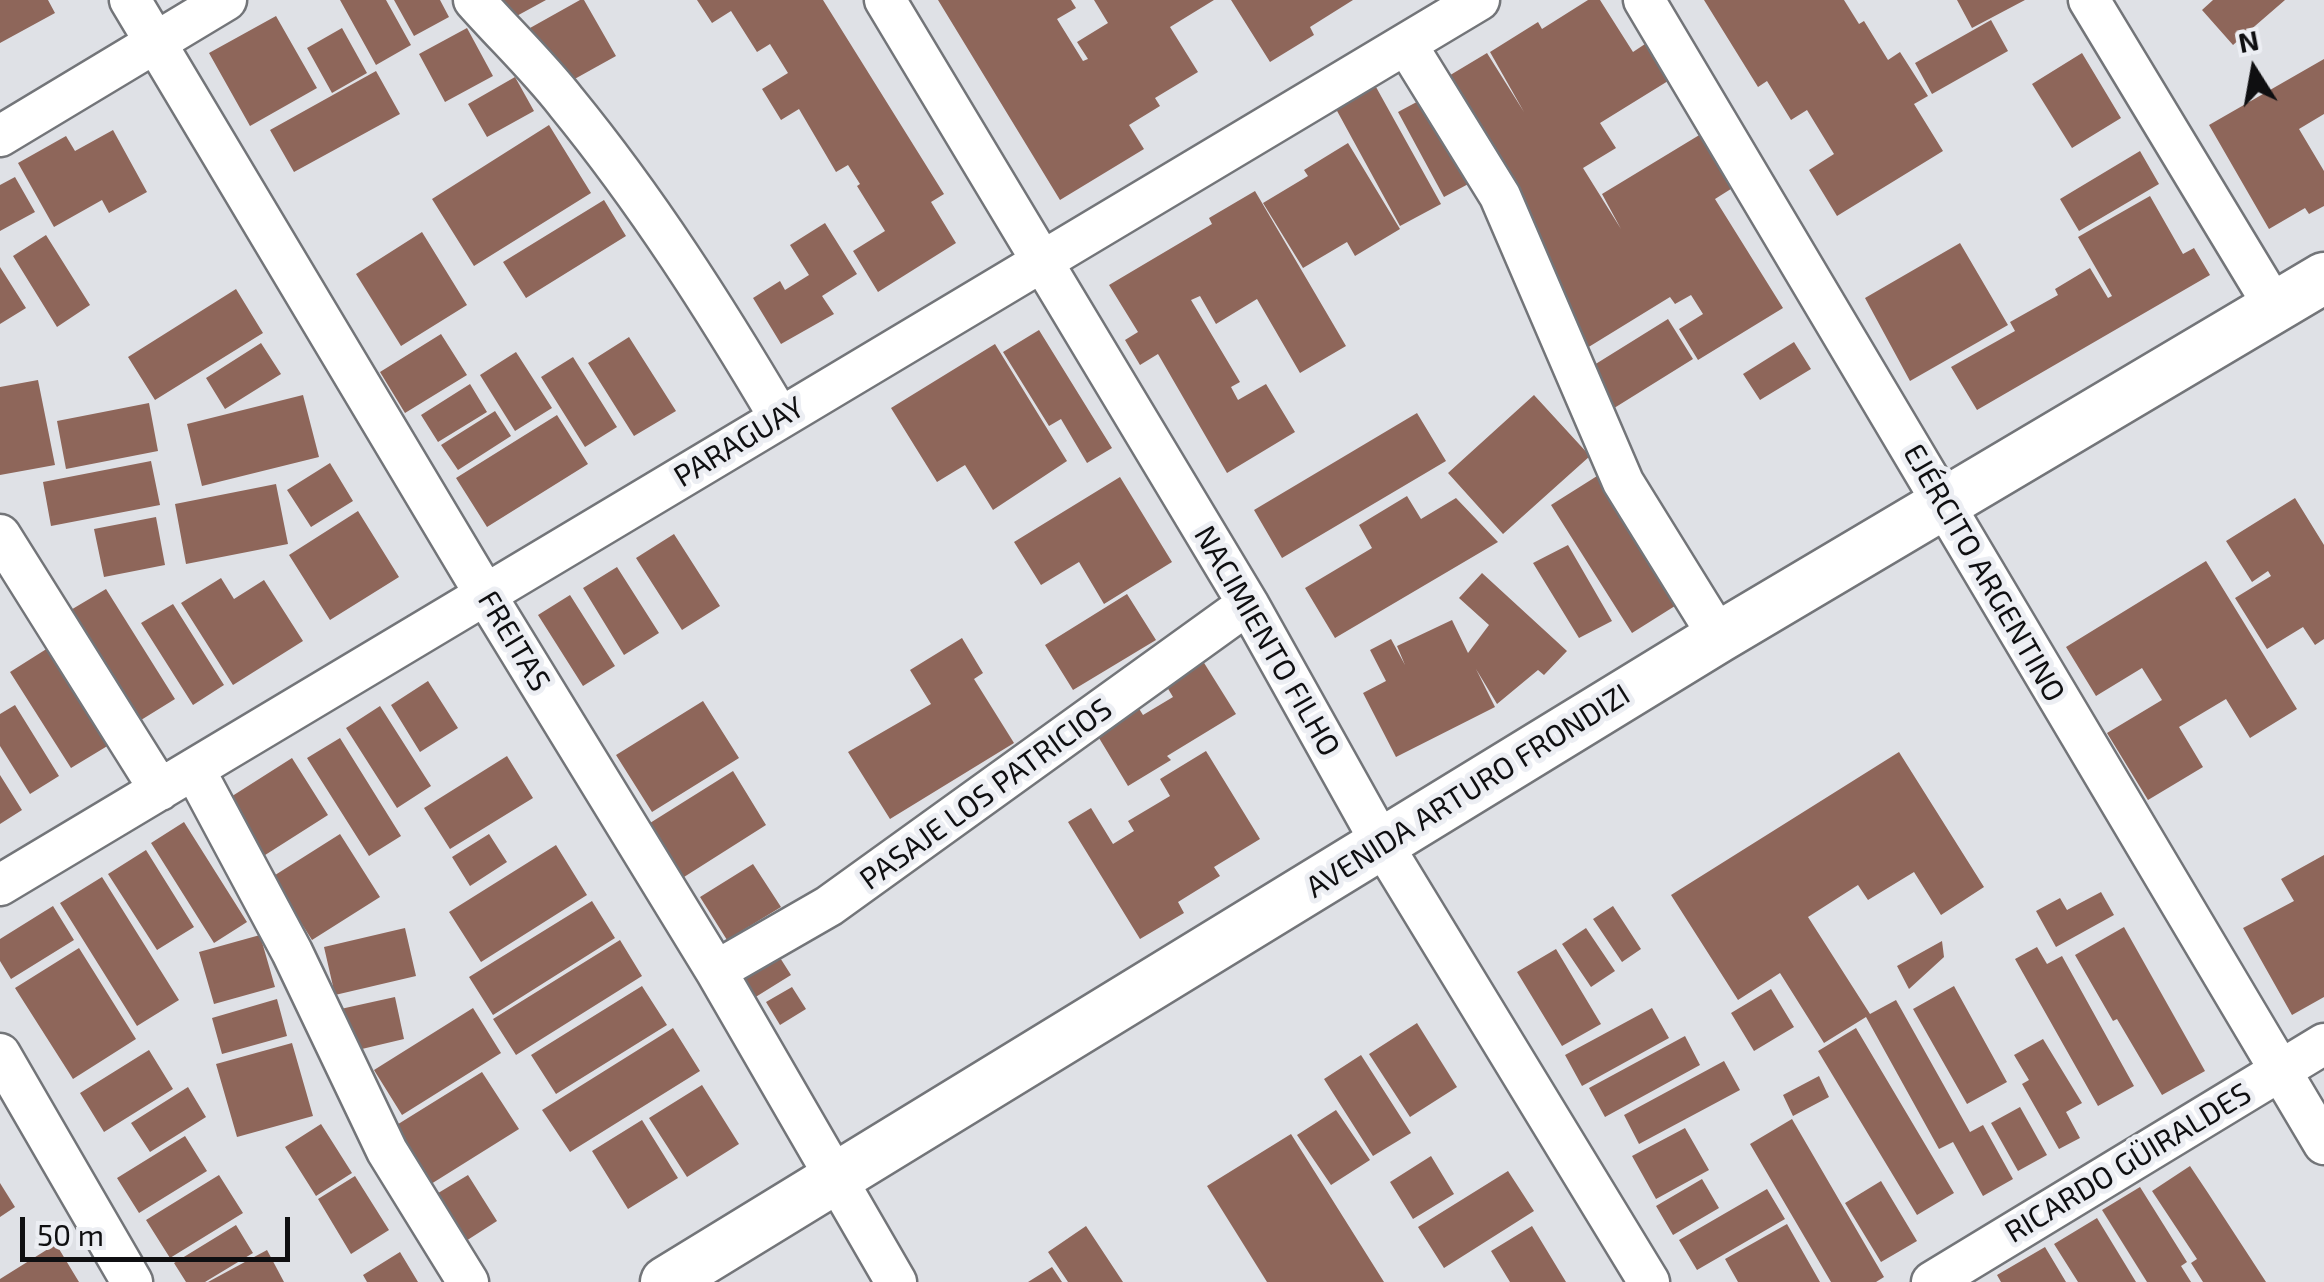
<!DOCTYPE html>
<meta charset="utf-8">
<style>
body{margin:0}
#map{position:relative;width:2324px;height:1282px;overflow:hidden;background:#dfe1e6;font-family:"Exo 2",sans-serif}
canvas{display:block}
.north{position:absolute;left:2204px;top:20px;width:100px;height:100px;-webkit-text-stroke:8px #eceef3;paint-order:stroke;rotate:349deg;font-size:28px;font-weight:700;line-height:40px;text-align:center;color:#0f0f11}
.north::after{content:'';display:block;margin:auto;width:35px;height:45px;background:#0f0f11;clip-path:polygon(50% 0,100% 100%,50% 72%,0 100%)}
.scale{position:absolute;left:20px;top:1217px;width:270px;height:45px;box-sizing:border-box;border:5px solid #0f0f11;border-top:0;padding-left:12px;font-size:30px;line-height:35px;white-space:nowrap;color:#0f0f11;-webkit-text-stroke:8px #eceef3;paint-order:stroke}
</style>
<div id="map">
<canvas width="2324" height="1282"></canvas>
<div class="north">N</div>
<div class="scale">50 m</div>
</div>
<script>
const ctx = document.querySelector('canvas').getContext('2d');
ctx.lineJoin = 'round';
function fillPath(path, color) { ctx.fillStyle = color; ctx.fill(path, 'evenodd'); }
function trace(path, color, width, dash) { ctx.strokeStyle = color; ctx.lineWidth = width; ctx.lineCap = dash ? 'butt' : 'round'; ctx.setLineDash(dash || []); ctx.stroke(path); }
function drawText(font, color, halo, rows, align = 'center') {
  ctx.font = font + ' "Exo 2",sans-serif'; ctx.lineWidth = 10; ctx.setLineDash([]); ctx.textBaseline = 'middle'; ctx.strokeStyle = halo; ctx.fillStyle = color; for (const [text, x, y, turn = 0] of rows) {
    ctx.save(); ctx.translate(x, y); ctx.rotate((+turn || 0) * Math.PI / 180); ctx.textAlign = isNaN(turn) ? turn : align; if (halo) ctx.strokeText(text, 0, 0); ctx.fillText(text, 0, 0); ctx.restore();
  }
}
fillPath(new Path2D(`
 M0 0H48L55 13 0 43Z
 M340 0H386L411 45 376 65Z
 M394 0H440L449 17 414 36Z
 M503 0H546L513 18Z
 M580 0H584L616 56 562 86 530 28Z
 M697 0H823L944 194 931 202 956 243 878 292 853 251 885 231 857 186 860 184 848 165 836 172 799 109 781 120 762 89 788 73 770 44 757 52 731 11 712 23Z
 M938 0H1071L1076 8 1057 19 1083 61 1088 59 1077 42 1108 23 1094 0H1214L1170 27 1198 72 1155 98 1160 106 1129 125 1144 149 1060 200Z
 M1231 0H1353L1310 27 1314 35 1270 62Z
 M1588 0H1600L1633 52 1645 44 1668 81 1600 123 1616 148 1583 168 1621 229 1602 194 1701 134 1734 187 1715 199 1783 308 1698 360 1679 329 1703 314 1691 295 1675 304 1670 297 1587 348 1447 77 1487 53 1524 112 1490 52 1538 22 1542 29Z
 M1704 0H1844L1859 24 1864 21 1888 60 1900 52 1928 96 1914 104 1943 151 1837 216 1809 170 1834 154 1807 110 1791 120 1767 81 1758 87Z
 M1957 0H2025L1972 28Z
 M2213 0H2285L2233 45 2202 10Z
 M276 16 317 88 250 126 209 53Z
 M1991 20 2008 51 1932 94 1915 63Z
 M342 28 367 73 332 93 307 48Z
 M467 28 493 76 445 102 419 54Z
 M2082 53 2121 118 2072 148 2032 84Z
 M2324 59V114L2299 129 2324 171V206L2309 214 2305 208 2269 229 2209 125Z
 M376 71 400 114 294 172 270 130Z
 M515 77 534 111 487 137 468 104Z
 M1376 87 1441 204 1400 226 1336 109Z
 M1426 97 1472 182 1444 197 1398 112Z
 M549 125 591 193 474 266 432 199Z
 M113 130 147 192 109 213 102 200 54 227 18 163 66 136 75 151Z
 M1348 143 1400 229 1355 256 1347 242 1303 268 1263 203 1308 176 1304 170Z
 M2140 151 2159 184 2079 231 2060 199Z
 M15 177 35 212 0 231V185Z
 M1255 191 1346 346 1300 373 1257 299 1216 324 1200 296 1191 300 1240 382 1231 387 1238 400 1266 384 1295 432 1227 473 1158 354 1140 365 1125 340 1138 332 1109 285 1212 224 1209 218Z
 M2150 196 2183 254 2194 248 2210 275 1977 410 1951 367 2015 331 2010 322 2058 295 2055 289 2090 268 2108 298 2112 296 2078 237Z
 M604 200 626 236 526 298 503 262Z
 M825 223 857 274 822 296 834 314 781 344 753 298 780 281 785 290 809 275 790 245Z
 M422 232 467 305 401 346 356 274Z
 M46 235 90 305 57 327 13 256Z
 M1960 243 2008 325 1910 381 1865 298Z
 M0 267 26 308 0 324Z
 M236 289 263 333 155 400 128 357Z
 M1668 319 1693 359 1611 410 1586 370Z
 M1039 330 1112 448 1087 463 1061 419 1049 426 1003 352Z
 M441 334 467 375 405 413 380 372Z
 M629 337 676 411 634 436 588 363Z
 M1794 342 1811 369 1760 400 1743 374Z
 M261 343 281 374 225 409 206 378Z
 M995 344 1067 461 993 510 965 465 937 482 891 408Z
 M516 352 552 408 515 431 480 375Z
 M573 357 617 427 585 447 541 377Z
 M38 380 55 465 0 475V387Z
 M470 384 487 412 438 442 421 415Z
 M303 395 319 457 202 486 187 424Z
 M1534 395 1590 456 1503 534 1448 473Z
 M149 403 158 451 66 469 57 421Z
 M495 411 511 436 458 470 441 445Z
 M1417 413 1446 461 1282 558 1254 510Z
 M557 415 588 464 487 527 456 478Z
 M151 461 160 505 51 526 43 482Z
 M330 463 353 501 311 527 287 490Z
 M1605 471 1686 599 1632 633 1551 505Z
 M1120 477 1172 562 1104 604 1079 562 1041 585 1014 542Z
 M276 484 288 544 186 564 175 504Z
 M1407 496 1421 519 1456 498 1498 542 1335 638 1305 588 1372 548 1359 525Z
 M2295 498 2324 545V639L2315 645 2303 627 2267 649 2235 598 2271 576 2268 571 2252 582 2226 541Z
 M358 511 399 577 330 620 289 555Z
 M156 517 165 565 104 577 94 529Z
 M674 534 720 606 682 630 636 558Z
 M1568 545 1612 621 1579 638 1533 563Z
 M2206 561 2297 709 2250 738 2226 699 2179 727 2203 767 2148 800 2107 733 2162 700 2142 668 2096 696 2066 647Z
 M617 567 659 633 624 655 583 588Z
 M1482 573 1567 651 1544 675 1538 670 1497 704 1476 669 1495 707 1396 757 1363 693 1386 681 1370 650 1391 639 1405 665 1397 646 1452 620 1468 653 1489 625 1459 598Z
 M221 578 234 599 264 580 303 641 233 685 181 603Z
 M106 589 175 699 133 725 64 614Z
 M1127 594 1156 640 1073 690 1045 645Z
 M570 595 615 666 583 686 538 615Z
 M173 604 224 685 193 705 141 623Z
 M962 638 983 673 974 679 1014 743 890 819 848 752 931 704 910 670Z
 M48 648 109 745 71 768 10 672Z
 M1201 658 1236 714 1167 756 1171 760 1128 786 1096 733 1138 707 1143 715 1173 697 1164 682Z
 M428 681 458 728 420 752 391 705Z
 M703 701 739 758 652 812 616 755Z
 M15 705 59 776 30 794 0 746V714Z
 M380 706 431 786 397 808 346 728Z
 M340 738 401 836 369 856 307 758Z
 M1206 751 1260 839 1214 867 1220 876 1178 902 1184 913 1140 939 1068 822 1091 808 1113 844 1134 831 1128 821 1170 796 1160 779Z
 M1899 752 1984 887 1941 915 1914 872 1868 900 1858 885 1808 917 1870 1014 1896 1000 1970 1132 1983 1125 2013 1179 1983 1196 1953 1142 1939 1149 1866 1017 1824 1043 1780 973 1738 1000 1671 895Z
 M507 756 533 798 450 849 424 808Z
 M292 758 328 815 262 857 226 800Z
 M733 771 766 825 684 877 650 823Z
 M0 775 22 810 0 824Z
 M184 822 247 922 214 943 151 843Z
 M340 834 380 897 312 940 272 877Z
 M489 834 507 862 470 886 452 857Z
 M556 845 587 895 481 962 449 912Z
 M146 850 194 927 157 950 108 874Z
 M2324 855V997L2292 1015 2243 928 2294 901 2281 879Z
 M753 864 781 907 727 940 700 897Z
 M102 877 179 1000 137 1026 60 903Z
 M2101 892 2114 915 2056 947 2036 911 2060 898 2067 910Z
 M592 901 615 938 493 1015 469 977Z
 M53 906 74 940 11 979 0 961V939Z
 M1613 906 1641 949 1622 962 1593 919Z
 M2124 927 2205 1071 2162 1095 2117 1019 2113 1021 2075 955Z
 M405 928 416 976 335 995 324 947Z
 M1586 928 1615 971 1591 987 1562 944Z
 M260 935 275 987 214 1004 199 952Z
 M620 940 642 976 516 1055 493 1019Z
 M1942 941 1944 957 1909 989 1897 966Z
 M2037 947 2047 964 2062 956 2134 1086 2098 1106 2015 959Z
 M79 948 136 1039 73 1079 15 988Z
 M1556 949 1601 1024 1562 1046 1517 972Z
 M777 953 791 975 754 998 741 977Z
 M642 986 667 1025 556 1094 531 1055Z
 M1954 986 2007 1082 1967 1104 1913 1009Z
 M792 987 806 1009 780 1025 766 1002Z
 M1771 989 1794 1027 1754 1051 1731 1013Z
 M395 997 404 1039 345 1053 336 1010Z
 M277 999 287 1036 222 1054 212 1018Z
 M473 1008 501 1053 402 1115 374 1070Z
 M1652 1008 1669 1038 1582 1086 1565 1055Z
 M1417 1023 1457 1087 1410 1117 1369 1054Z
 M673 1028 700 1071 570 1152 542 1110Z
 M1856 1028 1954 1193 1917 1215 1818 1051Z
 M1685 1036 1700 1065 1605 1117 1589 1088Z
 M2043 1039 2082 1103 2066 1112 2080 1138 2059 1149 2022 1084 2029 1080 2014 1055Z
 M292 1043 313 1116 237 1137 216 1064Z
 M149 1050 173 1089 104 1132 80 1093Z
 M1361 1055 1411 1133 1373 1156 1324 1079Z
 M1724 1061 1740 1090 1639 1144 1624 1115Z
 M482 1072 519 1129 423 1189 387 1131Z
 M1819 1076 1829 1097 1793 1116 1783 1095Z
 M702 1085 739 1144 687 1177 649 1118Z
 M188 1087 206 1117 150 1152 131 1123Z
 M2020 1107 2047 1155 2018 1171 1991 1123Z
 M1336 1110 1370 1160 1331 1185 1297 1135Z
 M1792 1119 1884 1277 1876 1282H1831L1750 1144Z
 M642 1120 678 1178 628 1209 592 1151Z
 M321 1124 352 1173 316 1196 285 1147Z
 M1685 1128 1709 1170 1656 1199 1632 1156Z
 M1291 1134 1384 1282H1267L1207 1186Z
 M185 1136 207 1171 139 1213 117 1178Z
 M1431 1156 1454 1194 1413 1219 1390 1182Z
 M2190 1166 2208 1193 2266 1282H2203L2191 1263 2197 1259 2152 1191Z
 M1508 1171 1534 1211 1444 1268 1418 1227Z
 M219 1175 243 1213 170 1258 146 1220Z
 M468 1175 497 1221 455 1248 425 1201Z
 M355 1176 389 1230 351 1254 318 1199Z
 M1702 1179 1719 1208 1673 1235 1656 1206Z
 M1881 1181 1917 1241 1881 1262 1845 1203Z
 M0 1183 15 1207 0 1217Z
 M2140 1187 2187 1262 2181 1266 2191 1282H2147L2102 1210Z
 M1767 1189 1785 1219 1697 1270 1679 1240Z
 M2097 1218 2136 1282H2078L2054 1244Z
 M1787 1224 1820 1282H1738L1725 1259Z
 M236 1225 253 1253 205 1282H186L174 1263Z
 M1086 1226 1123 1282H1068L1048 1252Z
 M1532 1226 1566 1282H1510L1491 1251Z
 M56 1244 79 1282H0V1279Z
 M2045 1247 2066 1282H2001L1997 1275Z
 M267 1250 284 1282H208Z
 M400 1252 418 1282H367L363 1275Z
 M1052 1267 1062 1282H1028Z`), '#8e665a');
const minor = new Path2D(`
 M130 0 485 594 716 971 896 1282
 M474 0C504 34 538 66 566 102 647 201 715 308 780 418
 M885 0 1248 604 1382 844 1649 1282
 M1644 0 2324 1144
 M2089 0 2274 306
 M1406 44 1500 196 1623 482 1719 637
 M0 136 226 0
 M0 535 160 790
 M194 769 292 952 387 1151 468 1282
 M0 885 1479 0
 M716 971 829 906 1248 604
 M0 1054 132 1282
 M1932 1282 2324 1044`);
const major = new Path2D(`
 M666 1282 1719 637 2324 278`);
trace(minor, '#737579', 45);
trace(major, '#737579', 55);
trace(minor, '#fff', 40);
trace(major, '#fff', 50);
drawText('30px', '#0f0f11', '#eceef3', [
 ["PARAGUAY",739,442,-31],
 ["EJÉRCITO ARGENTINO",1984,573,60],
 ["FREITAS",514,641,59],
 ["NACIMIENTO FILHO",1267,641,60],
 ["AVENIDA ARTURO FRONDIZI",1468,791,-32],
 ["PASAJE LOS PATRICIOS",986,794,-36],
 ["RICARDO GÜIRALDES",2128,1163,-31]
]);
</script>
